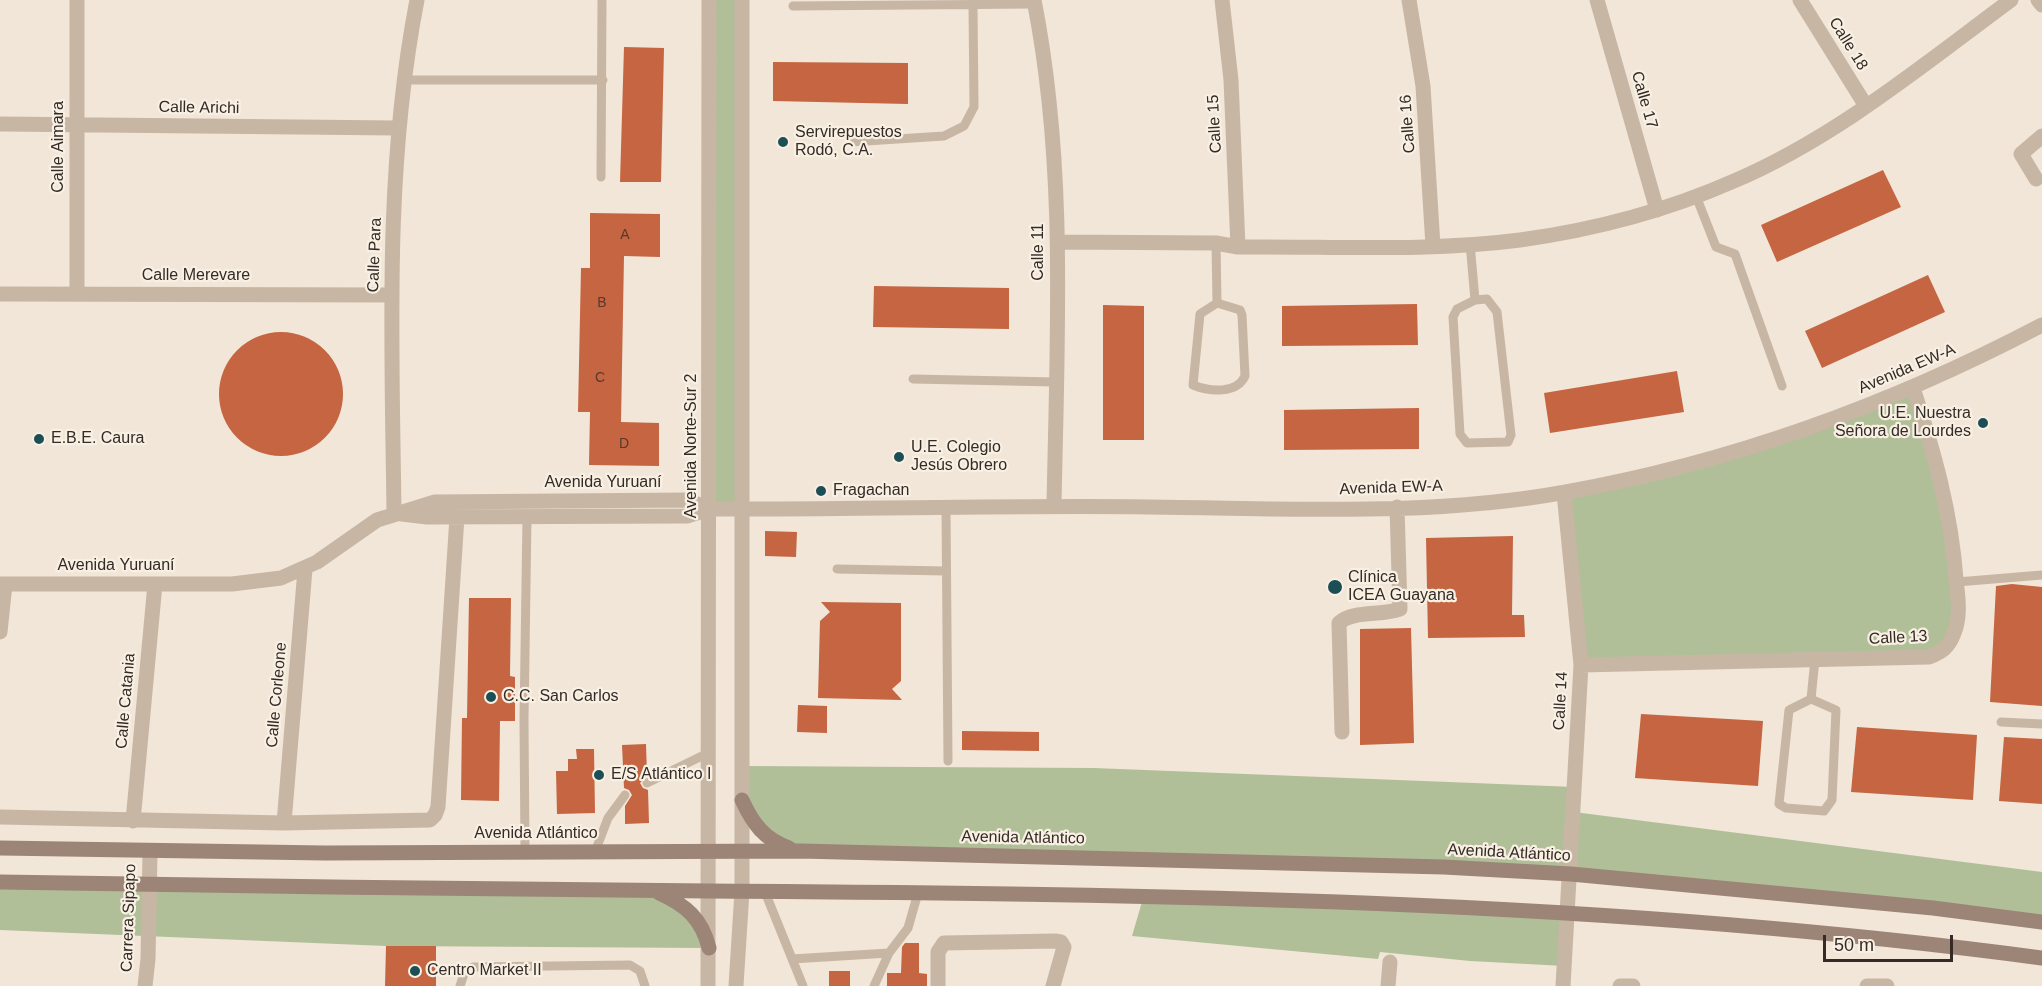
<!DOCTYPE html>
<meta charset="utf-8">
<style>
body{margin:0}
#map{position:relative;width:2042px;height:986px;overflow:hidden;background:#f1e6d8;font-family:Helvetica,sans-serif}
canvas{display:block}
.scale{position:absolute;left:1823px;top:935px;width:130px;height:27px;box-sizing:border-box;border:3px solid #342a26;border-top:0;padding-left:8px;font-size:18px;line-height:21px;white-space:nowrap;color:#342a26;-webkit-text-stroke:4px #f9f0e4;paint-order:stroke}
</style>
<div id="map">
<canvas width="2042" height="986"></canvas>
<div class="scale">50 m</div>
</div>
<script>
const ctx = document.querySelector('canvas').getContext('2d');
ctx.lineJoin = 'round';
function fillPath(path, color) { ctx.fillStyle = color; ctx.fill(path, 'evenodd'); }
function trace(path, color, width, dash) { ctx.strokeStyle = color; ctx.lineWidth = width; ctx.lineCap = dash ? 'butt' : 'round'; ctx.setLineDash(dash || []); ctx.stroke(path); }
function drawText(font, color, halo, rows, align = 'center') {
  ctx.font = font + ' Helvetica,sans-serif'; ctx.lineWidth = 4.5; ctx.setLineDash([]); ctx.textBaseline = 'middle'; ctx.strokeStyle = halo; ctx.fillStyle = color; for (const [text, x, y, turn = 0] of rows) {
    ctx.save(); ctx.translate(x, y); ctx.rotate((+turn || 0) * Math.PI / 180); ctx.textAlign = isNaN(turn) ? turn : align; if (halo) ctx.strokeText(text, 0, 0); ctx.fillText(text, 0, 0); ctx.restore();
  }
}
fillPath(new Path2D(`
 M709 0H742L743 509H710Z
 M1913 388 1936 457 1958 607 1941 653 1581 665 1564 493 1643 475Z
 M742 766 1094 768 1575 787 1574 812 2042 872V922L1571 874 801 851 750 820Z
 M0 882 653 891 674 899 709 948 386 946 0 930Z
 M1144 895 1569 912 1565 966 1470 961 1380 952 1378 959 1132 936Z`), '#b1bf98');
fillPath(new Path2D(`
 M624 47 664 48 661 182H620Z
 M773 62 908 63V104L773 101Z
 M1883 170 1901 207 1777 262 1761 225Z
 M590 213 660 214V257L624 256 621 422 659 423V466L589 465 590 412H578L581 268H590Z
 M1928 275 1945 312 1822 368 1805 331Z
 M874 286 1009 288V329L873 327Z
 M1417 304 1418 345 1282 346V306Z
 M1103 305 1144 306V440H1103Z
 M219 394a62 62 0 1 1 124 0a62 62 0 1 1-124 0Z
 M1677 371 1684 412 1550 433 1544 393Z
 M1419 408V449L1284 450V410Z
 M765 531 797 532 796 557 765 556Z
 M1513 536 1512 615H1524L1525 637 1428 638 1426 538Z
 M2012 584 2042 587V706L1990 702 1996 586Z
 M469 598H511L510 676 515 677V721H500L499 801 461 800 462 718H467Z
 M821 602 901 603V681L892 689 902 700 818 698 820 621 830 612Z
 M1411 628 1414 743 1360 745V629Z
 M798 705 827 706V733L797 732Z
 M1641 714 1763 721 1758 786 1635 778Z
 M1857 727 1977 735 1973 800 1851 792Z
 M962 731 1039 732V751L962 750Z
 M2004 737 2042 739V804L1999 801Z
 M646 744 647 776 640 783 643 788 648 790 649 823 625 824V806L632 795 629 790 624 788 622 745Z
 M576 749H594L595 813 557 814 556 771H568V759H577Z
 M905 943H919V973L927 974V986H887V973H901L902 947Z
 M386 946H436V986H385Z
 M829 971H850V986H829Z`), '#c56541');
trace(new Path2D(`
 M793 6 1035 4
 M404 80H603
 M851 142 944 136 964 126 974 107 973 6
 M601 177 602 0
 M1696 196 1716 247 1735 254 1782 386
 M1216 243 1217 303 1200 314 1193 385C1210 392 1237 394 1245 376L1242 315 1240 310 1217 303
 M1470 243 1475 300 1457 309 1453 317 1460 434 1467 443 1508 442 1511 435 1497 312 1487 299 1475 300
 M913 379 1056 382
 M946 507 948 761
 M837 569 946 571
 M1957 582 2042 575
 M1811 699 1836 710 1832 800 1824 811 1786 808 1779 804 1789 710Z
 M1811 699 1815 659
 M2001 722 2042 724
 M647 783 710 752
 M525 852 524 720 527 517
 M595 852 608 818 625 795
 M765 892 803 986
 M792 959 889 953
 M460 986 465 971 473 967 630 965 640 971 645 986
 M874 986 889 953 908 928 918 893`), '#c8b6a4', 9);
trace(new Path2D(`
 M77 0V293
 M1034 0C1067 167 1057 337 1054 506
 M1222 0 1231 80 1238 247
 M1409 0 1423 86 1433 246
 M1597 0 1657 210
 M1800 0 1866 106
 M2038 0 2042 5
 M0 124 397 128
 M2036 179 2021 154 2042 136
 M1058 242 1216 243 1238 247C1331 246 1427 252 1520 240 1593 230 1666 211 1734 181 1835 138 1923 65 2011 0
 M0 294 392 295
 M394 513 427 517 687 516 710 509C856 510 1002 505 1149 507 1286 508 1429 517 1566 492 1733 462 1892 404 2042 325
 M394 513C392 342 384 169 417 0
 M0 584H232L281 578 317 562 377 520 435 502 687 500 710 509
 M0 632 5 584
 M1581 665 1929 657C1942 652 1949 647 1954 633 1961 617 1958 597 1956 579 1951 512 1934 451 1913 388
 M1342 732 1339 623C1353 610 1382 616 1400 609L1397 507
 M0 817 284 823 430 820 435 815 438 807 457 517
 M133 821 155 584
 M284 823 305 569
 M145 986 148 959 150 852
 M708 986 709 0
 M736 986 742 891V0
 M938 986V952L944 943 1055 941 1061 942 1064 947 1053 986
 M1388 986 1390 962
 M1563 986 1581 665 1564 493
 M1620 986H1633
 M1867 986H1887`), '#c8b6a4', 15);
trace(new Path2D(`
 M742 800C753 824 764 839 789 848
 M0 848 325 853 801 851 1444 867 1571 874 1933 908 2042 922
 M0 882C236 885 473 890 709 891 1154 894 1600 899 2042 958
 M659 893C686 905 702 919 709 948`), '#9c8576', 15);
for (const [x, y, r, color] of [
 [783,142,6,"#1c4f55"],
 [1983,423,6,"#1c4f55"],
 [39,439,6,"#1c4f55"],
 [899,457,6,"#1c4f55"],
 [821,491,6,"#1c4f55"],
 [1335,587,8,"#1c4f55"],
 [491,697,6,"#1c4f55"],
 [599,775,6,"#1c4f55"],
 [415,971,6,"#1c4f55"]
]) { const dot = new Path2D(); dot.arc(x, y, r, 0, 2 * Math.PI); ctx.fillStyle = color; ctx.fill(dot); trace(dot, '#f9f0e4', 2); }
drawText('14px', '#58392d', null, [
 ["A",625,235],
 ["B",602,303],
 ["C",600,378],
 ["D",624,444]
]);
drawText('16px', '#342a26', '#f9f0e4', [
 ["Calle 18",1848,44,58],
 ["Calle 17",1644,100,74],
 ["Calle Arichi",199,108,1],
 ["Calle 15",1215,124,-93],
 ["Calle 16",1408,124,-94],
 ["Calle Aimara",59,147,-90],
 ["Calle 11",1039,252,-90],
 ["Calle Para",375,255,-88],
 ["Calle Merevare",196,276],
 ["Avenida EW-A",1907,369,-23],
 ["Avenida Norte-Sur 2",692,446,-90],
 ["Avenida Yuruaní",603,483],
 ["Avenida EW-A",1391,488,-2],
 ["Avenida Yuruaní",116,566],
 ["Calle 13",1898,638,-3],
 ["Calle Corleone",277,695,-85],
 ["Calle Catania",126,701,-85],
 ["Calle 14",1561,701,-87],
 ["Avenida Atlántico",536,834],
 ["Avenida Atlántico",1023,838,1],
 ["Avenida Atlántico",1509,853,3],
 ["Carrera Sipapo",129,918,-88]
]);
drawText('16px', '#342a26', '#f9f0e4', [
 ["Servirepuestos",795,133],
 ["Rodó, C.A.",795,151],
 ["U.E. Nuestra",1971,414,"right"],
 ["Señora de Lourdes",1971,432,"right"],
 ["E.B.E. Caura",51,439],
 ["U.E. Colegio",911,448],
 ["Jesús Obrero",911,466],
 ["Fragachan",833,491],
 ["Clínica",1348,578],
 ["ICEA Guayana",1348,596],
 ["C.C. San Carlos",503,697],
 ["E/S Atlántico I",611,775],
 ["Centro Market II",427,971]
], 'left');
</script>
